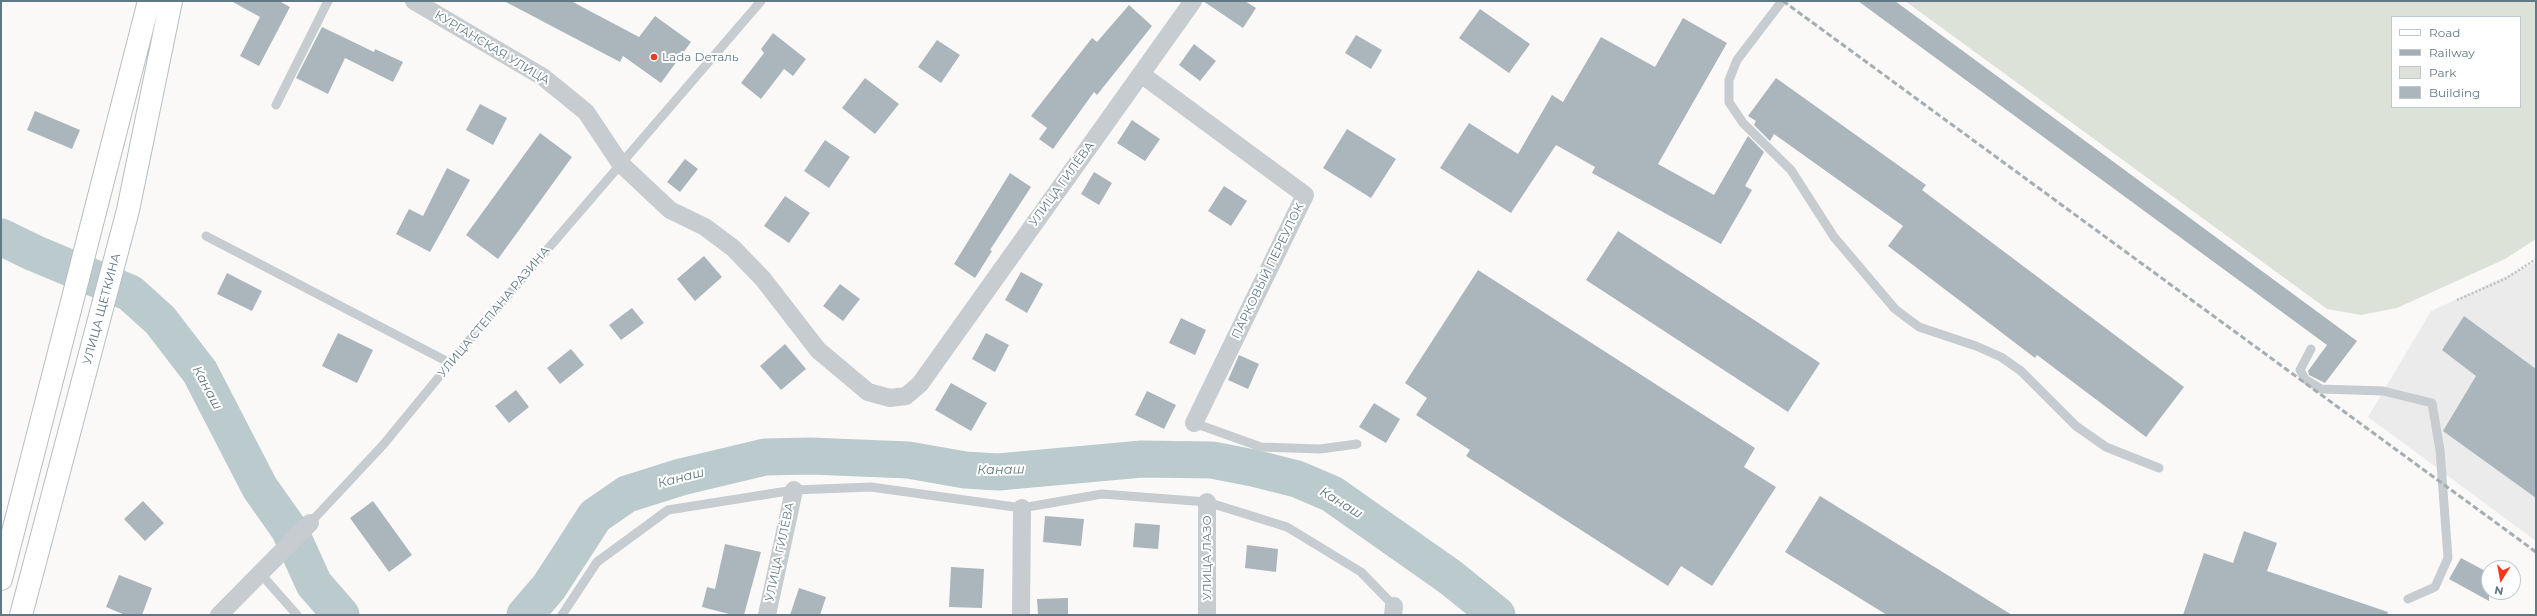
<!DOCTYPE html>
<meta charset="utf-8">
<style>
body{margin:0}
#map{position:relative;width:2537px;height:616px;overflow:hidden;background:#faf9f7;font-family:Montserrat,sans-serif}
canvas{display:block}
.frame{position:absolute;inset:0;border:2px solid #617985;pointer-events:none}
.legend{position:absolute;left:2391px;top:16px;width:130px;height:92px;box-sizing:border-box;background:#fff;border:1px solid #c0c9ce;margin:0;padding:5px 7px;list-style:none;font-size:12px;color:#617985}
.legend li{display:flex;align-items:center;gap:8px;height:20px}
.legend b{width:20px;border:1px solid #c0c9ce}
.north{position:absolute;left:2481px;top:560px;width:40px;height:40px;box-sizing:border-box;background:#fff;border:1px solid #c0c9ce;border-radius:50%;rotate:191deg;font-size:11px;font-weight:700;line-height:16px;text-align:center;color:#617985}
.north::after{content:'';display:block;margin:auto;width:14px;height:18px;background:#f6381b;clip-path:polygon(50% 0,100% 100%,50% 72%,0 100%)}
</style>
<div id="map">
<canvas width="2537" height="616"></canvas>
<div class="frame"></div>
<ul class="legend">
<li><b style="height:5px;background:#fff"></b>Road</li>
<li><b style="height:5px;background:#a4aeb3"></b>Railway</li>
<li><b style="height:11px;background:#dce2d8"></b>Park</li>
<li><b style="height:11px;background:#abb6bc"></b>Building</li>
</ul>
<div class="north">N</div>
</div>
<script>
const ctx = document.querySelector('canvas').getContext('2d');
ctx.lineJoin = 'round';
function fillPath(path, color) { ctx.fillStyle = color; ctx.fill(path, 'evenodd'); }
function trace(path, color, width, dash) { ctx.strokeStyle = color; ctx.lineWidth = width; ctx.lineCap = dash ? 'butt' : 'round'; ctx.setLineDash(dash || []); ctx.stroke(path); }
function drawText(font, color, halo, rows, align = 'center') {
  ctx.font = font + ' Montserrat,sans-serif'; ctx.lineWidth = 4; ctx.setLineDash([]); ctx.textBaseline = 'middle'; ctx.strokeStyle = halo; ctx.fillStyle = color; for (const [text, x, y, turn = 0] of rows) {
    ctx.save(); ctx.translate(x, y); ctx.rotate((+turn || 0) * Math.PI / 180); ctx.textAlign = isNaN(turn) ? turn : align; if (halo) ctx.strokeText(text, 0, 0); ctx.fillText(text, 0, 0); ctx.restore();
  }
}
fillPath(new Path2D(`
 M2536 262V541L2368 417 2431 311Z`), '#eaebea');
fillPath(new Path2D(`
 M1905 1H2536V239L2505 259 2397 308 2361 315 2327 309ZM2392 17H2520V107H2392Z`), '#dce2d8');
trace(new Path2D(`
 M1 237 34 253 130 293 160 320 200 372 260 488 289 529 314 584 341 615
 M525 615 549 587 595 516 627 494 681 477 765 457 811 456 908 460 965 470 998 472 1142 459 1212 460 1253 468 1297 479 1332 494 1450 577 1497 615`), '#bbcbcd', 37);
fillPath(new Path2D(`
 M231 1H279L290 7 259 66 240 56 260 17Z
 M504 1H571L639 37 655 16 691 42 661 83 623 56 620 62Z
 M1203 1H1245L1256 8 1243 28Z
 M1858 1H1895L2357 341 2325 383 2309 375 2308 371 2327 345Z
 M1129 5 1152 26 1097 95 1094 92 1053 149 1039 139 1047 128 1031 116 1092 38 1097 42Z
 M1480 9 1530 44 1509 73 1459 38Z
 M1683 18 1727 43 1658 164 1714 195 1748 136 1764 152 1745 186 1752 190 1721 244 1592 173 1595 167 1556 145 1511 213 1440 168 1469 123 1518 154 1552 95 1563 102 1601 37 1655 67Z
 M322 27 374 52 375 49 403 62 393 82 345 58 328 94 296 78Z
 M773 33 806 59 793 76 784 69 761 99 741 83 764 53 761 49Z
 M1356 35 1382 50 1371 69 1345 53Z
 M937 40 960 55 941 83 918 67Z
 M1194 44 1216 61 1200 81 1179 65Z
 M865 78 899 104 875 134 842 108Z
 M1776 78 1926 185 1922 190 2184 387 2146 437 2037 355 2035 358 1888 246 1903 226 1774 134 1770 141 1754 125 1756 121 1748 116Z
 M480 104 507 118 493 145 466 130Z
 M35 111 80 130 72 149 27 130Z
 M1132 120 1160 139 1145 161 1117 143Z
 M1347 129 1396 159 1371 198 1323 168Z
 M540 133 572 157 498 259 466 235Z
 M825 140 850 157 829 188 804 171Z
 M685 159 698 169 680 192 667 182Z
 M447 168 470 180 430 252 396 234 409 209 423 216Z
 M1094 172 1112 183 1099 205 1081 194Z
 M1010 173 1031 187 990 250 992 251 975 278 954 264Z
 M1224 186 1247 201 1231 226 1208 211Z
 M785 196 810 213 789 243 764 226Z
 M1618 231 1820 363 1788 412 1586 280Z
 M704 256 722 277 695 301 677 279Z
 M1478 270 1755 448 1744 467 1776 487 1712 586 1681 566 1668 586 1466 456 1470 450 1416 415 1427 398 1405 383Z
 M1021 272 1043 284 1027 313 1005 300Z
 M227 273 262 291 252 311 217 294Z
 M840 284 860 299 843 321 823 306Z
 M632 308 644 323 621 340 609 325Z
 M2464 316 2536 369V498L2443 431 2476 376 2442 350Z
 M1181 318 1206 330 1195 355 1169 343Z
 M338 333 373 350 357 383 322 366Z
 M986 333 1009 345 995 372 972 359Z
 M785 344 806 369 781 390 760 366Z
 M571 349 584 365 560 384 547 368Z
 M1239 355 1259 364 1248 389 1228 380Z
 M951 383 987 403 971 431 935 410Z
 M516 390 529 407 509 423 495 406Z
 M1147 391 1176 405 1164 429 1135 415Z
 M1374 403 1400 419 1386 443 1359 427Z
 M1820 496 2012 615H1887L1785 552Z
 M143 501 164 523 145 541 124 519Z
 M373 501 412 555 389 572 350 518Z
 M1045 516 1084 519 1081 546 1043 542Z
 M1135 523 1160 525 1158 549 1133 547Z
 M2244 531 2277 543 2267 571 2388 612 2387 615H2183L2204 553 2233 563Z
 M725 544 761 552 744 615H733L702 607 707 587 715 589Z
 M1247 545 1278 549 1276 572 1245 568Z
 M2461 558 2489 573V601L2449 579Z
 M951 567 984 569 982 608 949 607Z
 M119 575 152 588 142 615H125L106 607Z
 M799 588 826 597 820 615H790Z
 M1068 598V615H1038L1037 599Z`), '#abb6bc');
const primary = new Path2D(`
 M1 579 149 1
 M21 615 128 210 171 1`);
trace(primary, '#b7bec1', 24);
trace(new Path2D(`
 M2457 300 2505 279 2536 259`), '#bec2c4', 2.5, [2, 2]);
trace(new Path2D(`
 M1782 1 1737 60 1729 80V102L1743 123 1791 170 1834 237 1895 309 1919 327 1976 346 2001 357 2021 371 2076 426 2106 447 2159 468
 M276 105 328 1
 M206 236 450 363
 M2311 349 2300 370 2305 379 2321 389 2383 391 2432 403 2440 450 2448 558 2435 587 2408 599
 M1194 423 1261 447 1320 449 1357 444
 M310 523 383 445 466 344 761 1
 M260 573 297 615
 M562 615 597 562 668 510 794 490 871 487 1022 508 1102 494 1207 502 1287 527 1361 572 1394 606`), '#c6cccf', 9);
trace(new Path2D(`
 M414 1 543 77 586 112 620 163 670 210 705 227 733 248 763 279 818 350 868 392 890 398 906 396 920 384 1193 1
 M1141 74 1305 195 1194 423
 M1207 502V615
 M219 615 310 523
 M767 615 794 490
 M1021 615 1022 508
 M1393 615 1394 606`), '#c6cccf', 18);
trace(primary, '#fff', 22);
trace(new Path2D(`
 M1783 1 2536 552`), '#a4aeb3', 3, [6, 3]);
for (const [x, y, r, color] of [
 [654,57,4,"#f6381b"]
]) { const dot = new Path2D(); dot.arc(x, y, r, 0, 2 * Math.PI); ctx.fillStyle = color; ctx.fill(dot); trace(dot, '#fff', 1.5); }
drawText('12px', '#617985', '#fff', [
 ["КУРГАНСКАЯ УЛИЦА",492,48,31],
 ["УЛИЦА ГИЛЁВА",1062,184,-54],
 ["ПАРКОВЫЙ ПЕРЕУЛОК",1268,271,-64],
 ["УЛИЦА ЩЕТКИНА",102,309,-75],
 ["УЛИЦА СТЕПАНА РАЗИНА",494,312,-50],
 ["УЛИЦА ГИЛЁВА",780,552,-78],
 ["УЛИЦА ЛАЗО",1207,558,-90]
]);
drawText('12px', '#617985', '#fff', [
 ["Lada Dеталь",662,57]
], 'left');
drawText('italic 13px', '#5d787e', '#fff', [
 ["Канаш",207,388,61],
 ["Канаш",1001,470,-1],
 ["Канаш",681,478,-15],
 ["Канаш",1341,503,31]
]);
</script>
